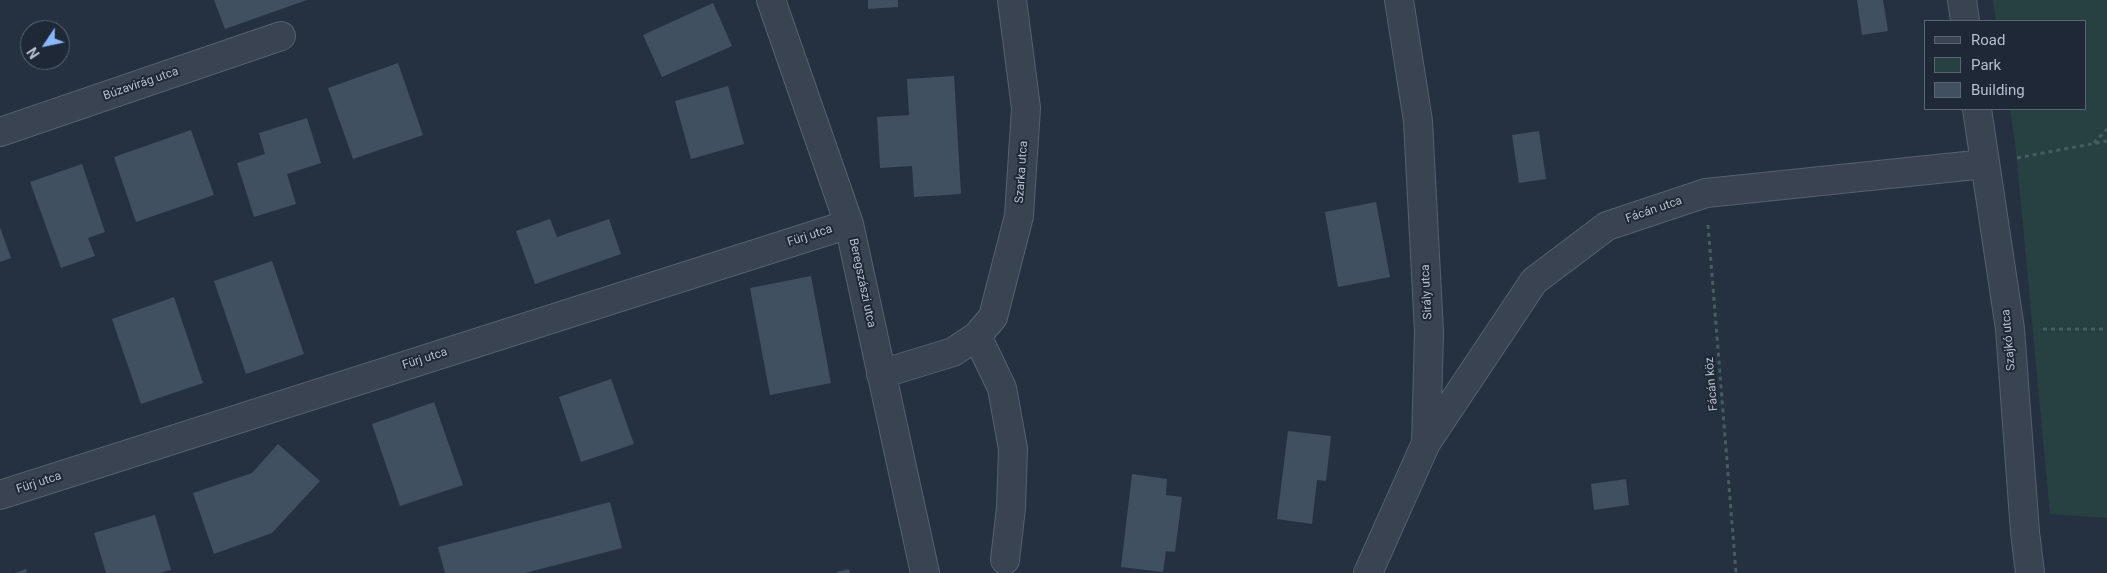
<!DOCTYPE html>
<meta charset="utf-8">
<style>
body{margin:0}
#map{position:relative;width:2107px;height:573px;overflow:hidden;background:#253141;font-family:Roboto,sans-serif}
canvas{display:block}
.legend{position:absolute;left:1924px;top:20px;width:162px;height:90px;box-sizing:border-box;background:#1e2836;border:1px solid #5b6472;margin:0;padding:6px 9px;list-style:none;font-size:15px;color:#b6becb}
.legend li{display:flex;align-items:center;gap:10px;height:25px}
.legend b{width:25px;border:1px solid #5b6472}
.north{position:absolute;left:20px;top:20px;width:50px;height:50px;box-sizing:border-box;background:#1e2836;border:1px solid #5b6472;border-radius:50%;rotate:236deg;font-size:14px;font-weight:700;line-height:20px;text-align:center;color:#b6becb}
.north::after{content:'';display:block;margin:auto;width:18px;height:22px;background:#8ab8fc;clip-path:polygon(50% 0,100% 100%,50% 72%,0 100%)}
</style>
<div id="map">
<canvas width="2107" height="573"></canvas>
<ul class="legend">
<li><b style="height:6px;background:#394351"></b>Road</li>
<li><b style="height:14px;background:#274042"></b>Park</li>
<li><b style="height:14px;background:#405061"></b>Building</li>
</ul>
<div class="north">N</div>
</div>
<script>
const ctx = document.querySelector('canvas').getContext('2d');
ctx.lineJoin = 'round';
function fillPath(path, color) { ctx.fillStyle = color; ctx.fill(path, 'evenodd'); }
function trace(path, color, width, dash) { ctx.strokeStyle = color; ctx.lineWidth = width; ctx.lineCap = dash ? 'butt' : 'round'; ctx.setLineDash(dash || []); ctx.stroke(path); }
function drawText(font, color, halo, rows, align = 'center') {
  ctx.font = font + ' Roboto,sans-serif'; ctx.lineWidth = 4; ctx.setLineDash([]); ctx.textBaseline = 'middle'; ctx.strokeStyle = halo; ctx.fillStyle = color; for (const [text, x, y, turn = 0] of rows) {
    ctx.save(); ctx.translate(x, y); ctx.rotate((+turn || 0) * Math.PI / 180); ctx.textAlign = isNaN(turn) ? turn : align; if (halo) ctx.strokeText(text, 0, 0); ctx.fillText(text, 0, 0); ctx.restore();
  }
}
fillPath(new Path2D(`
 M1993 0H2107V518L2050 514 2016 151 2010 109H2086V21H1996Z`), '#274042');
fillPath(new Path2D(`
 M214 0H307L225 29Z
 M868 0H898V7L868 9Z
 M1857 0H1883L1888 31 1862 35Z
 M713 3 732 46 662 77 643 35Z
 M398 63 423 135 353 159 328 88Z
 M954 76 961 194 914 197 912 166 880 168 877 117 909 115 907 79Z
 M728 86 744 144 691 159 675 101Z
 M307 118 321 163 287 174 296 204 254 217 237 163 265 154 259 133Z
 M191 130 214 195 136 222 114 157Z
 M1539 131 1546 179 1519 183 1512 135Z
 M82 164 105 232 88 238 95 256 61 268 30 182Z
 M1376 202 1390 277 1338 287 1325 212Z
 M550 219 557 237 609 219 621 254 535 284 516 231Z
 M0 227 11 258 0 262Z
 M272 261 304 354 246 374 214 281Z
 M811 276 831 383 770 395 750 288Z
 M174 297 203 383 141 404 112 319Z
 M611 379 634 444 581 462 559 397Z
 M434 402 463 485 400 506 372 424Z
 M1288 431 1331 436 1326 481 1317 480 1312 524 1277 519Z
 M278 444 320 481 272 533 214 554 193 493 252 473Z
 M1132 474 1167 479 1166 495 1182 497 1175 552 1166 551 1163 572 1121 567Z
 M1626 479 1629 505 1594 510 1591 484Z
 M610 502 622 548 525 573H445L438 547Z
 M155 515 171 570 160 573H106L94 533Z
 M26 569 27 573H15Z
 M849 569 850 573H837V572Z`), '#405061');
const minor = new Path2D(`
 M771 0 849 224 925 573
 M1962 0 1965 21
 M1977 109 2010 329 2025 532 2030 573
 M0 132 281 36
 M977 336 1002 388 1013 449 1011 508 1005 560
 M881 374 953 352 977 336 993 317 1019 216 1026 108 1012 0
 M1426 443 1534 281 1607 226 1706 193 1985 164
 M0 495 849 224
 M1368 573 1426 443 1429 332 1418 121 1399 0`);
trace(minor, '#57616e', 30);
trace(new Path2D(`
 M2094 143 2107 129
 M2017 158 2107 141
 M1708 225 1736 573
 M2043 329H2107`), '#455d5f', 3, [4, 4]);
trace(minor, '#394351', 28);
drawText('12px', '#b6becb', '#1e2836', [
 ["Búzavirág utca",141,84,-19],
 ["Szarka utca",1022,172,-86],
 ["Fácán utca",1654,210,-19],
 ["Fürj utca",810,236,-18],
 ["Beregszászi utca",862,283,78],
 ["Sirály utca",1427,292,-93],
 ["Szajkó utca",2009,340,-95],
 ["Fürj utca",425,359,-18],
 ["Fácán köz",1712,384,-95],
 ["Fürj utca",39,483,-18]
]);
</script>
